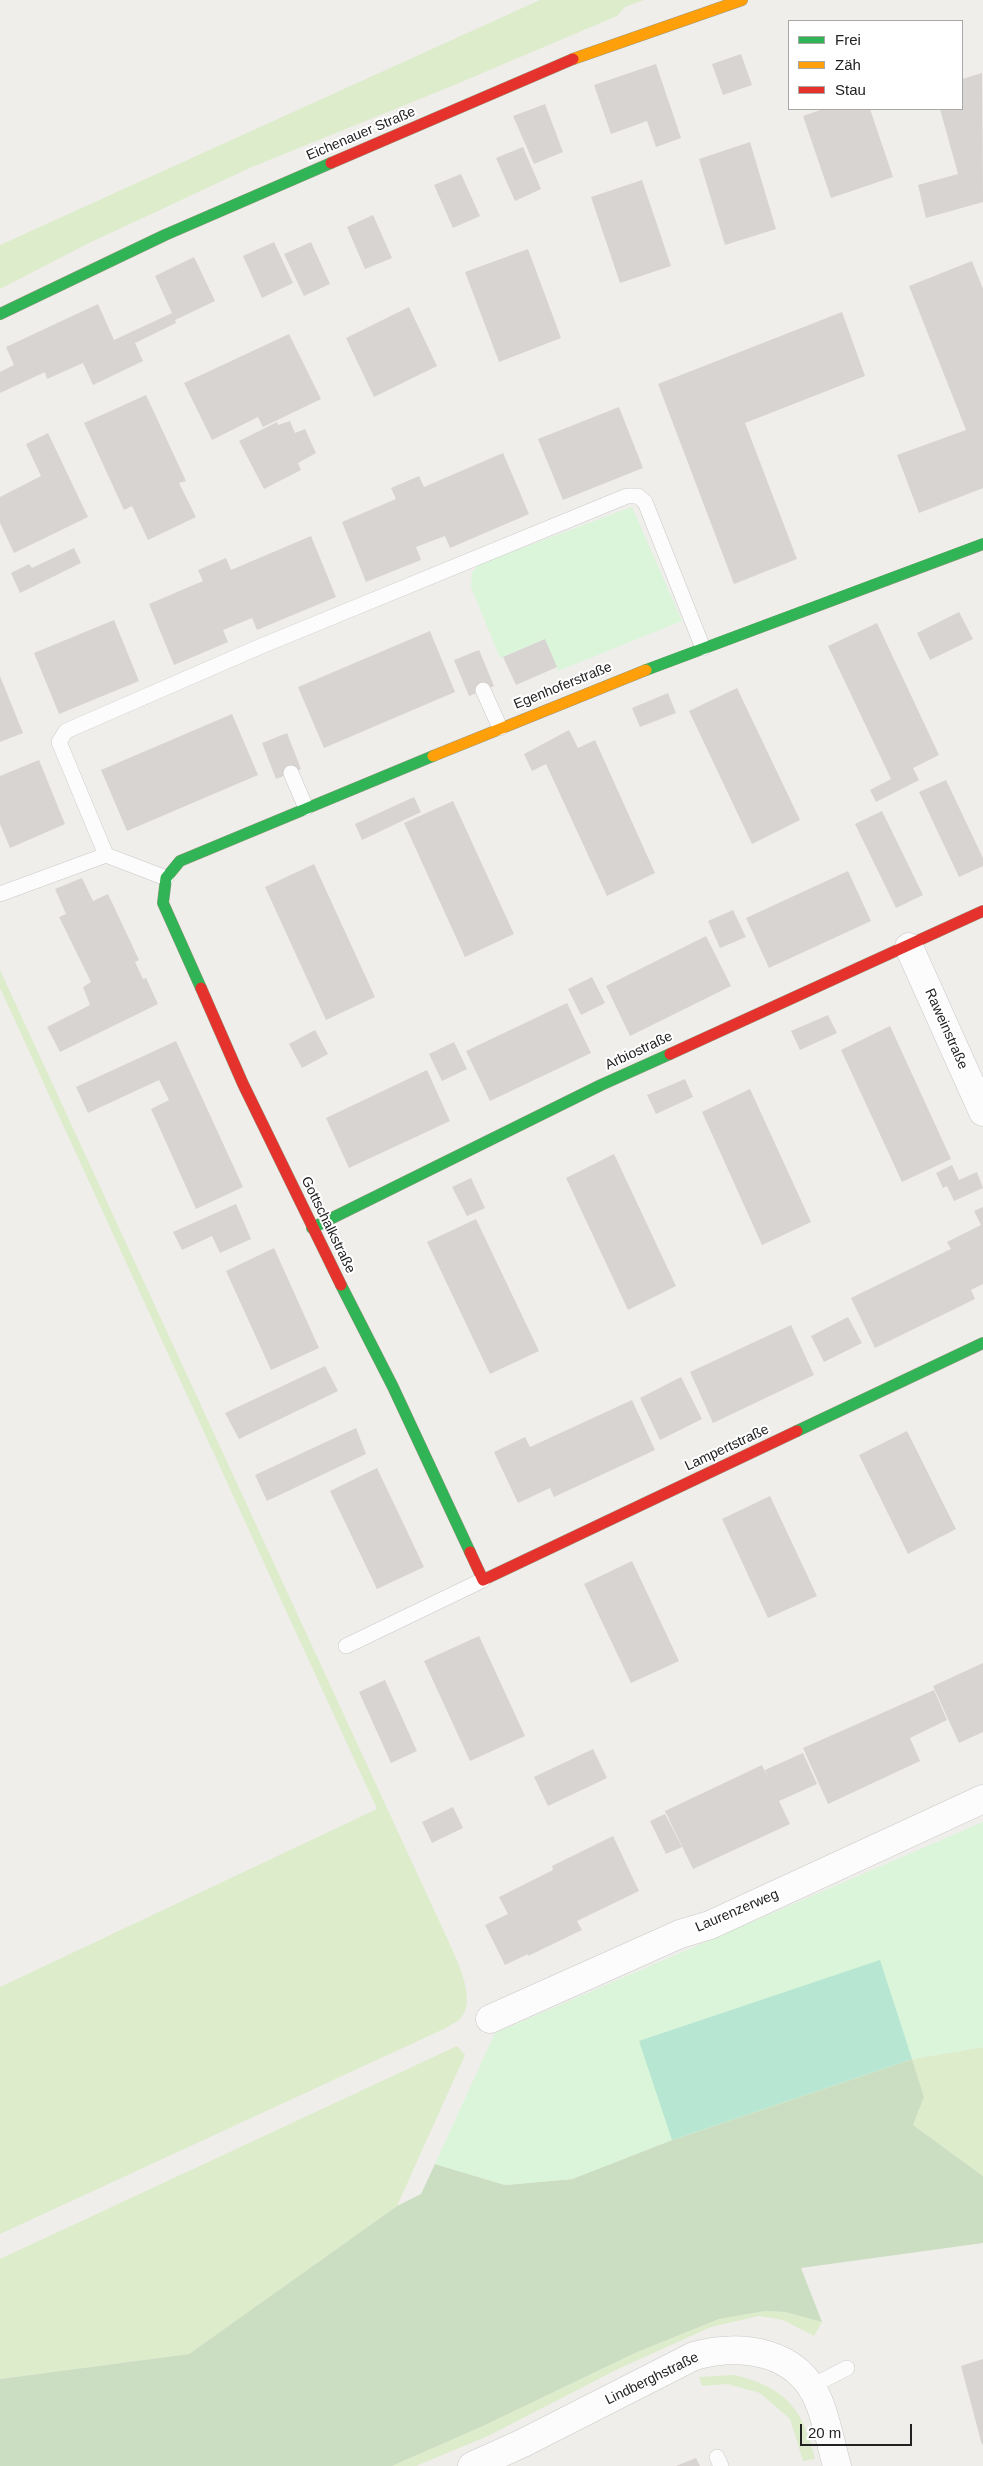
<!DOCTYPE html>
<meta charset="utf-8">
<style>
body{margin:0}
#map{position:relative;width:983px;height:2466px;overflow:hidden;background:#f0eeeb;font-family:Helvetica,sans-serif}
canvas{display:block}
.legend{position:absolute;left:788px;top:20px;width:175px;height:90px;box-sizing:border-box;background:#fff;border:1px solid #a7a7a7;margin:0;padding:6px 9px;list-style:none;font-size:15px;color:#222}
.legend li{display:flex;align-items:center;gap:10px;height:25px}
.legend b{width:25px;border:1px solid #a7a7a7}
.scale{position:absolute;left:800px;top:2424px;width:112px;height:22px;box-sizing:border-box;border:2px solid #222;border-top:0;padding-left:6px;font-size:15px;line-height:18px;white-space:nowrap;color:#222;-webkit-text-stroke:4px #fff;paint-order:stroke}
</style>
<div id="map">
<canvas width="983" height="2466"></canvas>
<ul class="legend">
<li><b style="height:6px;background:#30b455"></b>Frei</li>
<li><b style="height:6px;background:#ff9f0a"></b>Zäh</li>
<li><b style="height:6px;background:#e5322d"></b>Stau</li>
</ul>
<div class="scale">20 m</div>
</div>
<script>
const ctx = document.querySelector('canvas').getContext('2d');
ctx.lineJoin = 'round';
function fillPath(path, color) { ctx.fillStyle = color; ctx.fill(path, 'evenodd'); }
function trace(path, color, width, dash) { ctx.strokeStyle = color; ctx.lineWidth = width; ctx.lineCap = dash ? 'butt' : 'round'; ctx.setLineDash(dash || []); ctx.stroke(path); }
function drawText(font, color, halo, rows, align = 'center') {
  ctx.font = font + ' Helvetica,sans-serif'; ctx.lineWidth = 4; ctx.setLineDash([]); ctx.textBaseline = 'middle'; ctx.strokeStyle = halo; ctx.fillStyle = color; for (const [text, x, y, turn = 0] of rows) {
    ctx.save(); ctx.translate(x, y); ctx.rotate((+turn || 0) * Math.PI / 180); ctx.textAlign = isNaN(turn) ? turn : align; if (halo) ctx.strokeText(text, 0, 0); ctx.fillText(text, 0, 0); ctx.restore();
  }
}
fillPath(new Path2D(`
 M540 0H644L625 7 617 16 452 86 252 167 87 244 0 289V245Z
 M0 970 447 1938C456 1958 479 2002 459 2020 455 2023 450 2025 446 2028L0 2234V1987L377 1809 0 988Z
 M457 2046 465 2055 397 2206 189 2354 0 2379V2259Z
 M983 2047V2176L913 2125 924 2097 912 2059Z
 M765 2311 785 2312 822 2322 814 2336 783 2320 759 2316 711 2327 620 2368 488 2436 416 2466H392L483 2426 635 2353 719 2319Z
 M734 2375C786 2387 803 2409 815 2459L803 2461 790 2419 760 2393 727 2384 702 2386 699 2377Z`), '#ddeccb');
fillPath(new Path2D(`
 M912 2059 924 2097 913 2125 983 2176V2243L801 2268 822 2322 785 2312 765 2311 719 2319 635 2353 483 2426 392 2466H0V2379L189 2354 397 2206 421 2194 435 2164 505 2185 572 2179 672 2140Z`), '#cbdec1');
fillPath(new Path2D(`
 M632 507 682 621 558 671 545 639 500 658 471 587 472 572 479 564Z
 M983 1822V2047L912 2059 672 2140 572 2179 505 2185 435 2164 495 2033Z`), '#daf5da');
fillPath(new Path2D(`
 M880 1960 912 2059 672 2140 639 2041Z`), '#b7e6d2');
fillPath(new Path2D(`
 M741 54 752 85 723 95 712 64Z
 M656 64 681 138 656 147 647 121 611 134 594 85Z
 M982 73 983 202 926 218 918 185 958 174 940 109H962V79Z
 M545 104 563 152 534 164 513 116Z
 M823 109H870L893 177 831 198 803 116Z
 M750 142 776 229 725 245 699 159Z
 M523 147 541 189 515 201 496 158Z
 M461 174 480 216 453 228 434 185Z
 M642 180 671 266 620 283 591 197Z
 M373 215 392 258 365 269 347 227Z
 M274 242 293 283 262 298 243 256Z
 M311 242 330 284 304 296 284 254Z
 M528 249 561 338 499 362 465 272Z
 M194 257 215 301 175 320 176 323 135 343 143 361 93 385 83 363 47 379 45 372 0 393V372L14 365 6 347 98 304 114 340 172 313 155 276Z
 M972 261 983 289V488L919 513 897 455 966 430 909 286Z
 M409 307 437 366 374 397 346 338Z
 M842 312 865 376 745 423 797 559 734 584 658 384Z
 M289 334 321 399 263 427 258 417 212 440 184 383Z
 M146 395 186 481 179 483 196 517 148 540 132 506 124 510 84 423Z
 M619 407 643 468 563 500 538 439Z
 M290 421 295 433 305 429 316 453 298 463 301 470 264 489 239 441 277 422 278 425Z
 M48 433 88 517 14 553 0 523V497L41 476 26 444Z
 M503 453 529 514 450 548 445 536 416 547 421 560 366 582 342 522 396 499 391 488 419 476 424 487Z
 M311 536 336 597 257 630 252 618 223 630 228 642 174 665 149 604 203 581 198 570 226 558 231 570Z
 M74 548 81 563 20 593 11 573 29 564 32 568Z
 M959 612 973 639 930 660 917 633Z
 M114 620 139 681 59 714 34 653Z
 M877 623 939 755 913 768 919 780 876 802 870 790 891 779 828 646Z
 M430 631 455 692 324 748 298 687Z
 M545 639 557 667 516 685 503 657Z
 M479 650 494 686 469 696 454 660Z
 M0 676 23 733 0 742Z
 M737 688 800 820 752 844 689 711Z
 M668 693 676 713 640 727 632 708Z
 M232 714 258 775 127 831 101 770Z
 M569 730 578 748 595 740 655 873 607 896 546 764 532 771 524 754Z
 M287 733 301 769 276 779 262 743Z
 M39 760 65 824 10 848 0 824V776Z
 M946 780 983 858V866L959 877 919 792Z
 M414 797 421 812 362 840 355 824Z
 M453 801 514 934 465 957 404 823Z
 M882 811 923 895 896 908 855 824Z
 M314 864 375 997 326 1020 265 887Z
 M848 871 871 921 769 968 746 918Z
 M82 878 93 901 108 894 139 960 135 962 143 979 146 978 158 1004 60 1052 47 1027 90 1005 83 987 91 982 59 917 66 914 55 889Z
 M733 910 746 937 720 948 708 921Z
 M706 936 731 986 630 1036 606 986Z
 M592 977 605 1003 581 1015 568 989Z
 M567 1003 591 1053 490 1101 466 1051Z
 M828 1015 837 1033 800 1050 791 1031Z
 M890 1026 951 1159 902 1182 841 1050Z
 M315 1030 328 1054 302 1068 289 1044Z
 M176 1041 243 1187 196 1209 151 1109 169 1100 159 1080 88 1113 76 1087Z
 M454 1042 467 1069 442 1081 429 1054Z
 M427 1070 450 1121 349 1168 326 1118Z
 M685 1079 693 1097 656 1114 647 1095Z
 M750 1089 811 1222 762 1245 702 1112Z
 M614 1154 676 1286 628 1310 566 1178Z
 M952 1165 959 1180 977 1172 983 1188 954 1201 947 1186 943 1188 936 1173Z
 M471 1178 485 1208 467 1216 452 1187Z
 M236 1204 251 1239 220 1253 212 1236 182 1250 173 1232Z
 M983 1207V1284L971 1290 975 1299 875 1348 851 1298 951 1249 947 1242 981 1225 974 1211Z
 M476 1219 539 1351 490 1374 427 1242Z
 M274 1248 319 1348 271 1370 226 1271Z
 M848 1317 862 1343 824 1362 811 1336Z
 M791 1325 814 1375 713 1423 690 1372Z
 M325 1366 338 1391 239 1439 225 1413Z
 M681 1377 702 1419 660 1440 640 1398Z
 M632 1400 655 1450 554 1497 550 1488 518 1503 494 1452 525 1437 530 1447Z
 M356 1428 366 1454 267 1501 255 1475Z
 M907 1431 956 1529 908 1554 859 1455Z
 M377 1468 424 1567 377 1589 330 1491Z
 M770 1496 817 1596 768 1618 722 1519Z
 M632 1561 679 1661 631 1683 584 1584Z
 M479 1636 525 1736 470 1761 424 1661Z
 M983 1663V1732L959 1743 933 1686Z
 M385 1680 417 1751 391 1763 359 1692Z
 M934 1690 947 1720 910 1738 920 1761 828 1804 803 1748Z
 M593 1749 607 1778 548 1806 534 1777Z
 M803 1753 817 1784 779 1801 790 1824 693 1869 665 1811 762 1765 769 1780 765 1770Z
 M453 1807 463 1828 432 1843 422 1822Z
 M665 1814 682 1847 666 1854 650 1821Z
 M613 1836 639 1891 577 1921 582 1930 528 1956V1954L505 1965 485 1925 508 1914 499 1897 553 1870 552 1866Z
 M983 2359V2444L982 2445 961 2366Z
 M696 2458 700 2466H676Z`), '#d7d4d2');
const lane = new Path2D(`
 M483 690 500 728
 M291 773 306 808
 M106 855 59 742 66 731 259 647 627 496H638L645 502 703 648
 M0 894 106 855 166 878
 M346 1646 483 1580
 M810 2387 847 2368
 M717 2457 721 2466`);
const street = new Path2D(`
 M909 947 983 1112
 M490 2019 680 1934 710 1925 983 1799
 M472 2466 523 2443 694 2356C741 2343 798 2350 819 2402 827 2422 831 2445 837 2466`);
const fast = new Path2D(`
 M0 314 165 235 331 163
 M646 670 983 544
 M201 988 163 903 166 878 180 861 433 756
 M312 1228 601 1085 670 1054
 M341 1285 393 1387 470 1552
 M797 1431 983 1343`);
const slow = new Path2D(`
 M573 59 742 0
 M433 756 646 670`);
const jam = new Path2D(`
 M331 163 573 59
 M201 988 243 1084 341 1285
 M670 1054 983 911
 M470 1552 483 1580 797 1431`);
trace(lane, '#c9c8c7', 16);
trace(street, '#c9c8c7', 29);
trace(fast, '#999a82', 12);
trace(slow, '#999a82', 12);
trace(jam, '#999a82', 12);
trace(lane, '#fdfcfc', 15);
trace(street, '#fdfcfc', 28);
trace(fast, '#30b455', 11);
trace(slow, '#ff9f0a', 11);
trace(jam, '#e5322d', 11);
drawText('14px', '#222', '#fff', [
 ["Eichenauer Straße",361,134,-23],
 ["Egenhoferstraße",563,686,-22],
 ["Raweinstraße",946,1029,66],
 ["Arbiostraße",639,1051,-25],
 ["Gottschalkstraße",328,1225,64],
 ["Lampertstraße",727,1448,-25],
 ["Laurenzerweg",737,1911,-23],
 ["Lindberghstraße",652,2379,-26]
]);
</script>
